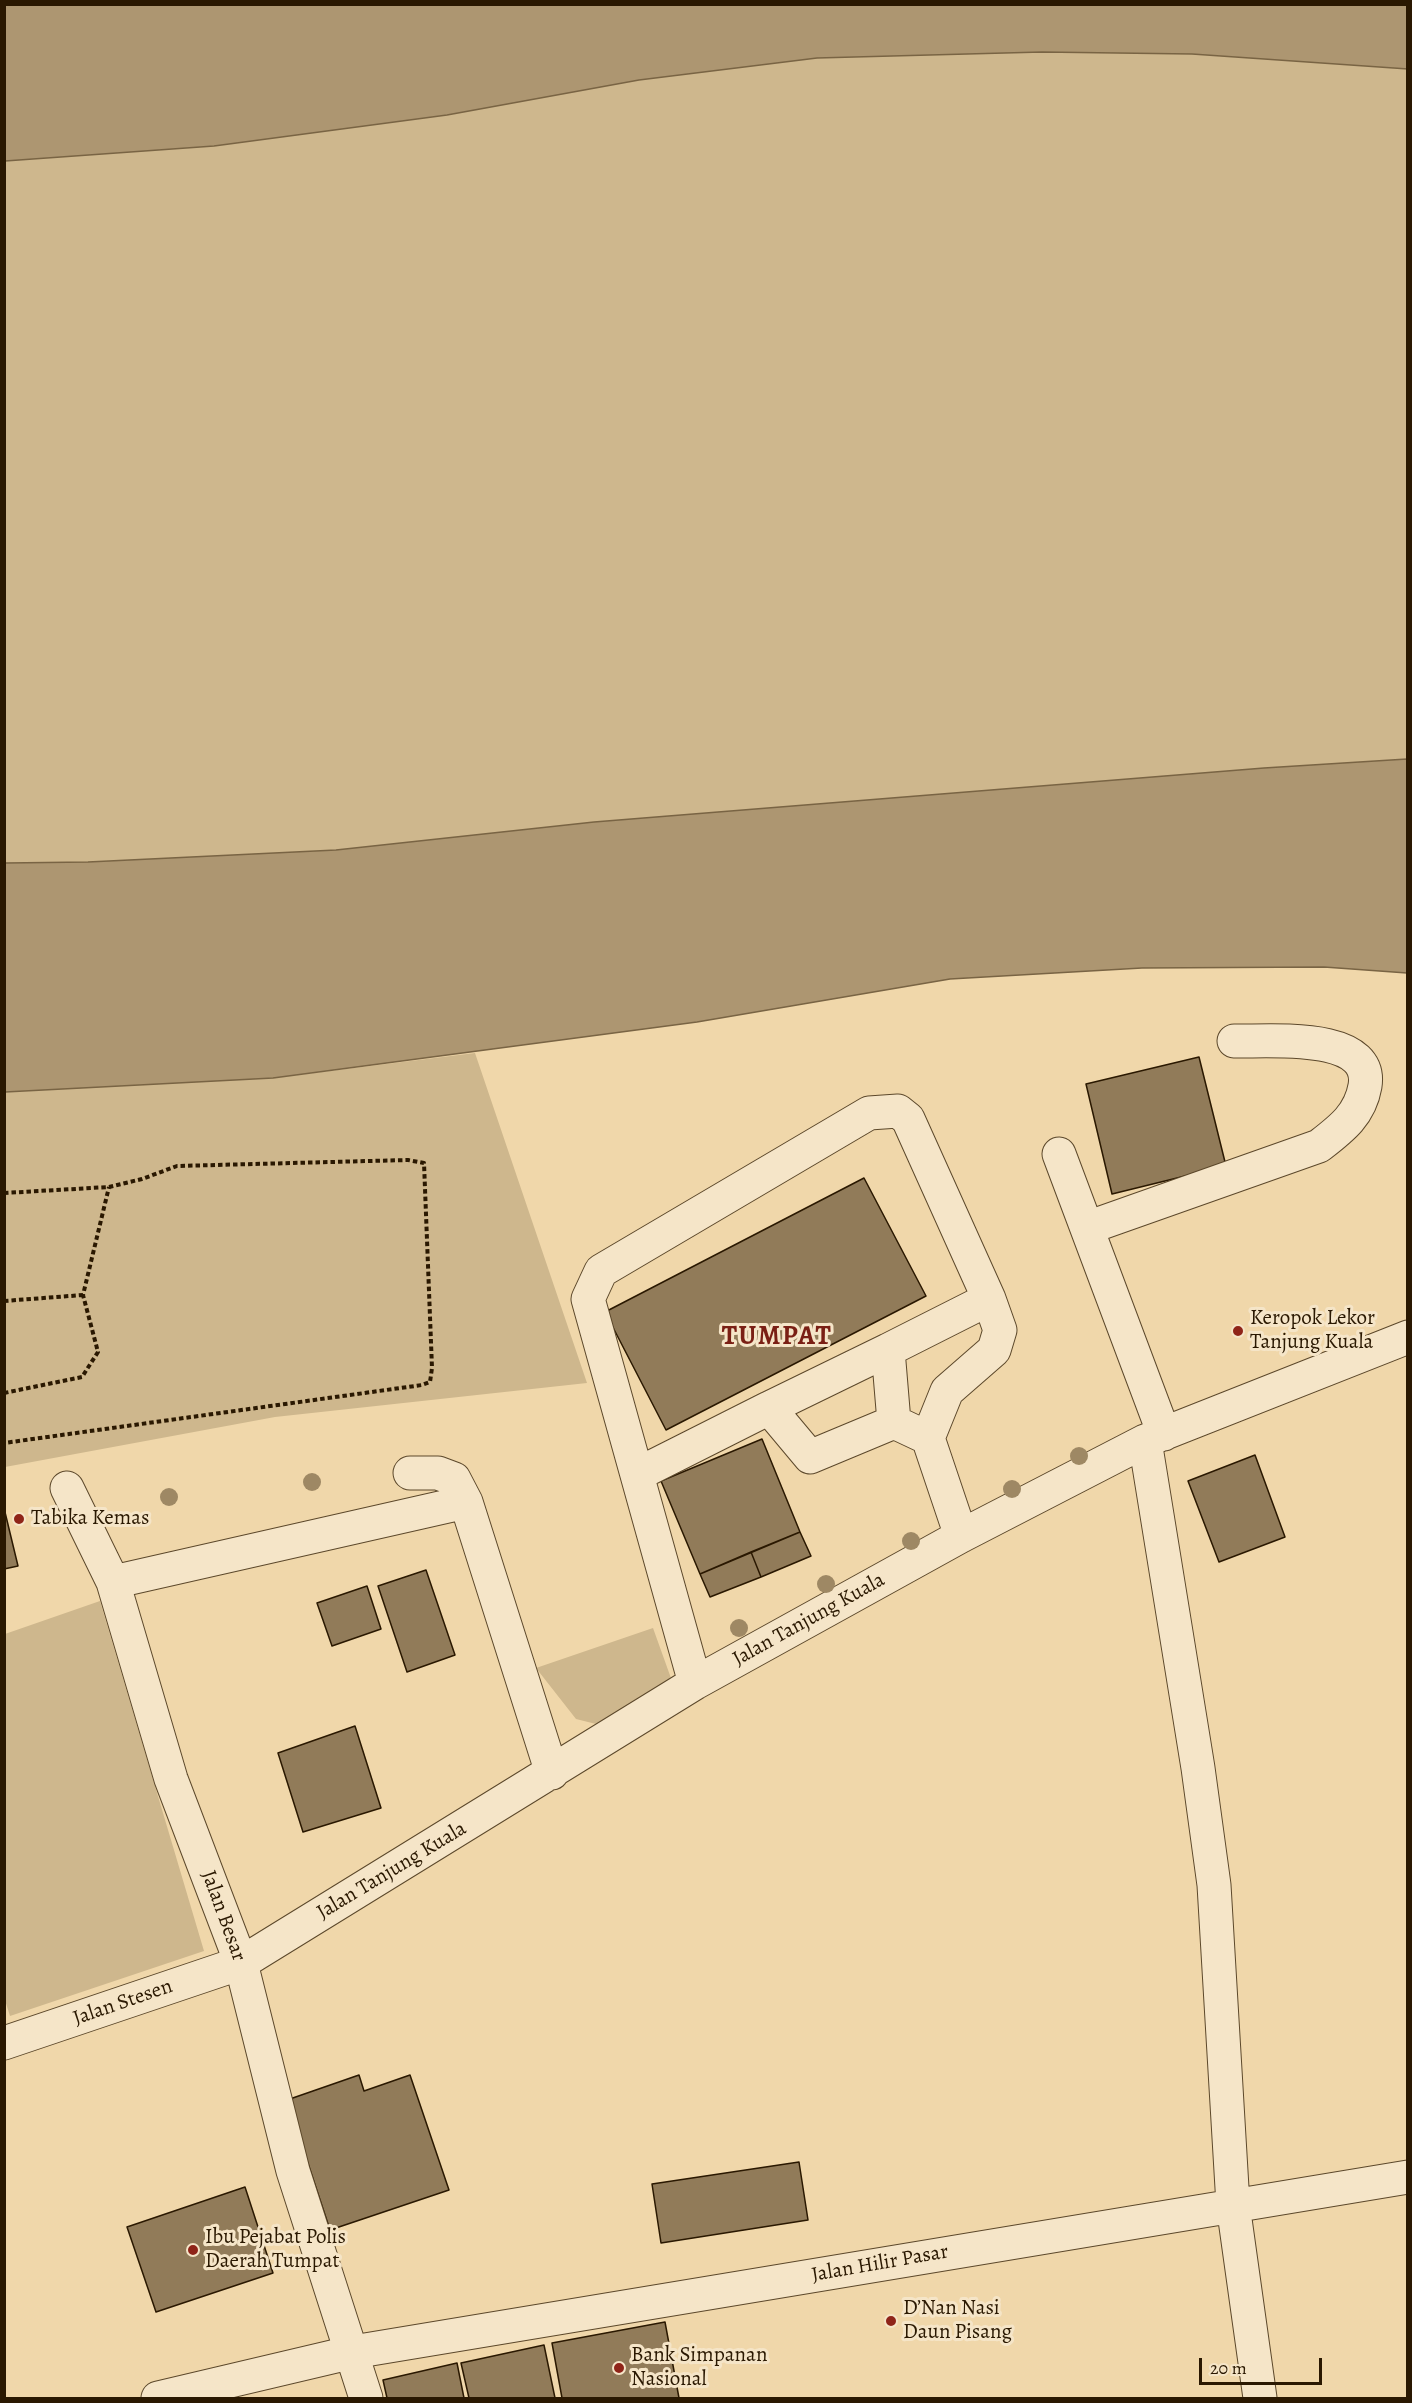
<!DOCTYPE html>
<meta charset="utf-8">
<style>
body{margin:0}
#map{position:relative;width:1412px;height:2403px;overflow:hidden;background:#f0d7aa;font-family:Alegreya,serif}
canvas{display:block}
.frame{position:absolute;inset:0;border:6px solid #2a1801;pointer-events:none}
.scale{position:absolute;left:1199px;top:2358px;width:123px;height:27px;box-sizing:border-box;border:3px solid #2a1801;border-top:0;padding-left:8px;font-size:18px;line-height:21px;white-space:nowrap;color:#2a1801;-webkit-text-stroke:4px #f5e5c8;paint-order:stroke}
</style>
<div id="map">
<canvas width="1412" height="2403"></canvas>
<div class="frame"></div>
<div class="scale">20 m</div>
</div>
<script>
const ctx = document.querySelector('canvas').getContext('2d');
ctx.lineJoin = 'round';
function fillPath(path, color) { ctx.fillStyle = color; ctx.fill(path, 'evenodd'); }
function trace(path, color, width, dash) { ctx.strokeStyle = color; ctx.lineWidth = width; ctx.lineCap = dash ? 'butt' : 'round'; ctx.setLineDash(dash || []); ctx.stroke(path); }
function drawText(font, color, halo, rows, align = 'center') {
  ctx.font = font + ' Alegreya,serif'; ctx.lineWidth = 6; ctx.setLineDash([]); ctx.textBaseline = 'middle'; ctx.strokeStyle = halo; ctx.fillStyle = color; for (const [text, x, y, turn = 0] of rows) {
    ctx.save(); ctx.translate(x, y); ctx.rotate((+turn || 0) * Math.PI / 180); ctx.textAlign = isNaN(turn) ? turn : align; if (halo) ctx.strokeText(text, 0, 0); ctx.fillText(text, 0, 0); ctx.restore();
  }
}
fillPath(new Path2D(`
 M1042 52 1192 54 1407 69V759L1264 768 594 822 336 850 88 862 5 863V161L214 146 447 115 639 80 817 58Z
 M475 1053 587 1383 275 1417 5 1467 4 1092 273 1078Z
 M100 1601 204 1951 10 2016 4 1997 5 1634Z
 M653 1628 672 1681 600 1725 576 1719 536 1668Z`), '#ceb78d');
const water = new Path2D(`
 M5 4H1407L1408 69 1192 54 1042 52 817 58 639 80 447 115 214 146 5 161Z
 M1407 759V973L1324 967 1142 968 950 979 697 1022 273 1078 5 1092V863L88 862 336 850 594 822 1264 768Z`);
fillPath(water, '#ad9671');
trace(water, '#796444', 1.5);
const building = new Path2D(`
 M1199 1057 1226 1166 1112 1194 1086 1084Z
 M864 1178 926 1296 666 1430 605 1312Z
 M762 1439 800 1532 700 1574 661 1481Z
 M1255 1455 1285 1537 1219 1562 1188 1481Z
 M4 1508 18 1566 4 1569Z
 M800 1532 811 1556 761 1577 751 1552Z
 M751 1552 761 1577 710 1597 700 1574Z
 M426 1570 455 1655 407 1672 378 1586Z
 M367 1586 381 1629 332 1646 317 1603Z
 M355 1726 381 1808 303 1832 278 1753Z
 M359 2075 364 2091 410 2075 449 2190 330 2230 287 2100Z
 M799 2162 808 2220 661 2243 652 2184Z
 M245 2187 273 2273 156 2312 127 2227Z
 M665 2322 679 2398H562L552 2343Z
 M544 2345 555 2398H469L461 2363Z
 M457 2363 464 2398H387L383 2380Z`);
fillPath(building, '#917b59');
trace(building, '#2a1801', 1.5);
const minor = new Path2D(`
 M1059 1154 1164 1434
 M1087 1228 1319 1146C1341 1129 1360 1115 1365 1086 1374 1031 1267 1042 1234 1041
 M769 1408 888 1350
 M894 1422 888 1350 989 1299
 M1145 1441 1198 1768 1214 1885 1233 2205 1260 2398
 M410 1473H438L454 1479 466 1502 552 1773
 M638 1474 769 1408 810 1457 894 1422 928 1438
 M67 1488 113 1582 171 1779 241 1963 293 2171 366 2398
 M113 1582 466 1502
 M695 1683 588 1299 601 1271 869 1113 898 1111 908 1119 989 1299 1000 1330 994 1350 947 1391 928 1438 961 1536
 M4 2043 241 1963 695 1683 961 1536 1145 1441 1408 1337
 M158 2398 353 2352 1408 2177`);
trace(minor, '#5c482b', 35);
trace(new Path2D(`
 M4 1193 109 1187 142 1179 177 1166 408 1160 424 1163 432 1368 430 1382 422 1385 4 1443
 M4 1301 83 1295
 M4 1393 82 1377 98 1352 83 1295 109 1187`), '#2a1801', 4, [4.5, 3]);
trace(minor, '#f5e5c8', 33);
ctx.fillStyle = '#9e8864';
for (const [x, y] of [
 [1079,1456],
 [312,1482],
 [1012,1489],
 [169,1497],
 [911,1541],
 [826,1584],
 [739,1628]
]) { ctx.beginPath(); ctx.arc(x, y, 9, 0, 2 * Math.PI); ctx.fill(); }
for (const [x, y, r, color] of [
 [1238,1331,6,"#8f2418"],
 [19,1519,6,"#8f2418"],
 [193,2250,6,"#8f2418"],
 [891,2321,6,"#8f2418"],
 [619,2368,6,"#8f2418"]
]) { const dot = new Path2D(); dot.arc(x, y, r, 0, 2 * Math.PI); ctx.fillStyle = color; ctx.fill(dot); trace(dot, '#f5e5c8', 2); }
drawText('21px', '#2a1801', '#f5e5c8', [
 ["Keropok Lekor",1250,1319],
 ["Tanjung Kuala",1250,1343],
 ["Tabika Kemas",31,1519],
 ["Ibu Pejabat Polis",205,2238],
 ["Daerah Tumpat",205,2262],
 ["D’Nan Nasi",903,2309],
 ["Daun Pisang",903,2333],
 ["Bank Simpanan",631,2356],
 ["Nasional",631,2380]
], 'left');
drawText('21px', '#2a1801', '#f5e5c8', [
 ["Jalan Tanjung Kuala",809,1620,-29],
 ["Jalan Tanjung Kuala",392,1871,-31],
 ["Jalan Besar",223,1916,70],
 ["Jalan Stesen",123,2003,-19],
 ["Jalan Hilir Pasar",880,2264,-10]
]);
ctx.letterSpacing = '1.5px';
drawText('bold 27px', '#7a1f14', '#f5e5c8', [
 ["TUMPAT",777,1337]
]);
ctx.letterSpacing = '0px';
</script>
